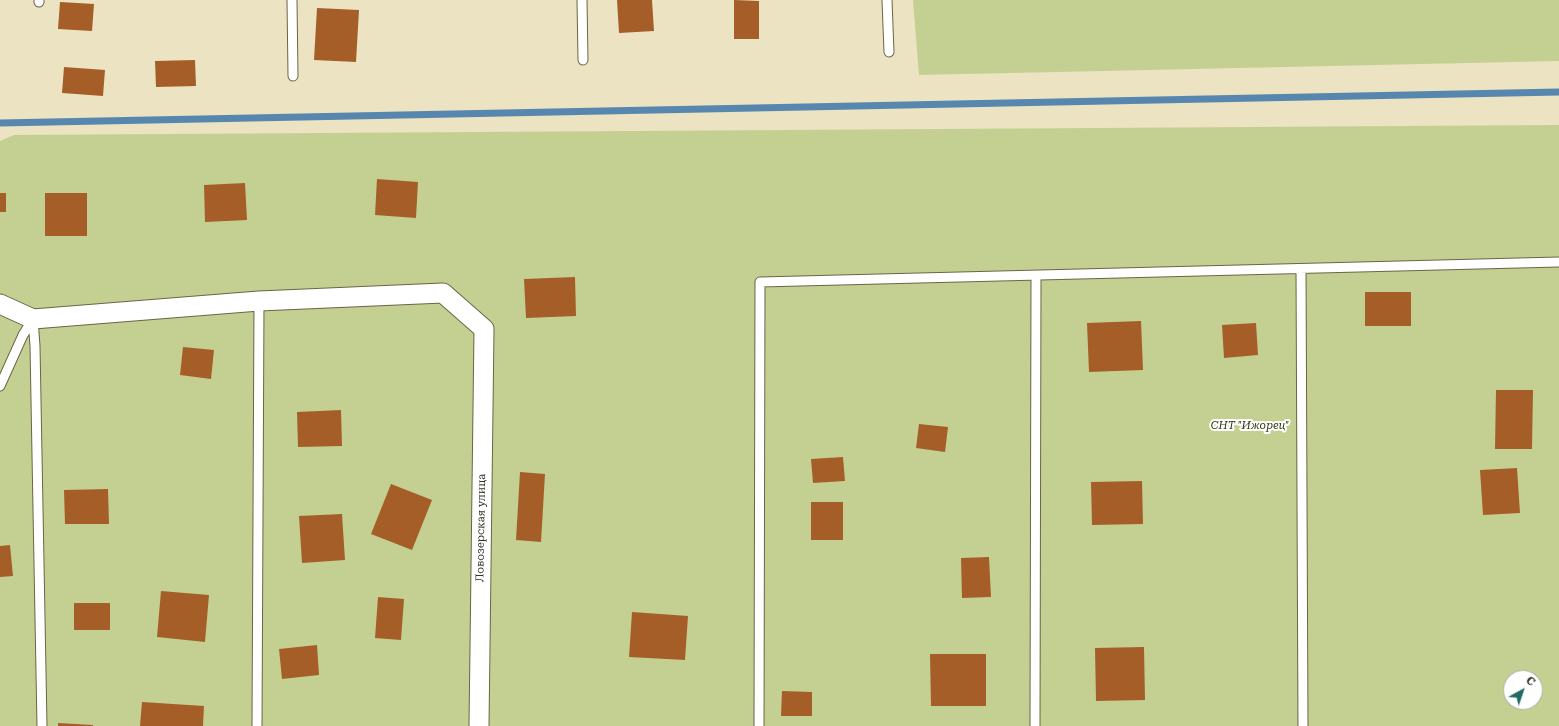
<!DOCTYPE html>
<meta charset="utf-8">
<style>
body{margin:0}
#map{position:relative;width:1559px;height:726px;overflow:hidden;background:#ebe3c2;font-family:"Roboto Serif",serif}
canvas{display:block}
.north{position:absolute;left:1503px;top:670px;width:40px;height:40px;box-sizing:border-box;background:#fff;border:1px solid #adaca7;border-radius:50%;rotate:40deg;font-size:11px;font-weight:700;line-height:16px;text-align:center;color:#333023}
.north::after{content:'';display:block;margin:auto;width:14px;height:18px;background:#216b63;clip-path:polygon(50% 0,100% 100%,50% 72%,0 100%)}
</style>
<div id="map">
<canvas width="1559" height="726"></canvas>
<div class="north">С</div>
</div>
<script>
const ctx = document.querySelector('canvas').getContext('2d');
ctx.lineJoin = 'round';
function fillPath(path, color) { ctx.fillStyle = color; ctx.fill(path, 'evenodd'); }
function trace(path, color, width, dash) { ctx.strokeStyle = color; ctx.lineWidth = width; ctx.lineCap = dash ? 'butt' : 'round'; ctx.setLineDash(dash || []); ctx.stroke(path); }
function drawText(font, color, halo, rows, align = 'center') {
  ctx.font = font + ' "Roboto Serif",serif'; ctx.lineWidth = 4; ctx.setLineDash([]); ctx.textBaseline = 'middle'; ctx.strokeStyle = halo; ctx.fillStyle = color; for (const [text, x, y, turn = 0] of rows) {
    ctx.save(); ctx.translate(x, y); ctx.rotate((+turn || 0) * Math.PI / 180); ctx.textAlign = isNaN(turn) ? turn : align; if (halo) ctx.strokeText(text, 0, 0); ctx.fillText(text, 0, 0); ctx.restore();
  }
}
fillPath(new Path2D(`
 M913 0H1559V61L919 75Z
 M1559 125V726H0V141L14 135ZM1511 678H1535V702H1511Z`), '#c4d091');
trace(new Path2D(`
 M0 123 1559 92`), '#5786ae', 7);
fillPath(new Path2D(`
 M617 0H652L654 31 619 33Z
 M734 0 759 1V39H734Z
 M60 2 94 4 92 31 58 29Z
 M317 8 359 10 356 62 314 60Z
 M195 60 196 86 156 87 155 61Z
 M64 67 105 70 103 96 62 93Z
 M377 179 418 182 416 218 375 215Z
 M245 183 247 220 205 222 204 185Z
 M0 193H6V212H0Z
 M45 193H87V236H45Z
 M575 277 576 316 526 318 524 279Z
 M1365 292H1411V326H1365Z
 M1141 321 1143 370 1089 372 1087 323Z
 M1256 323 1258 355 1224 358 1222 325Z
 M183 347 214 350 211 379 180 375Z
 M1496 390H1533L1532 449H1495Z
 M341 410 342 446 298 447 297 412Z
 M919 424 948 427 945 452 916 448Z
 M843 457 845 481 813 483 811 459Z
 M1517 468 1520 513 1483 515 1480 470Z
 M520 472 545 474 541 542 516 540Z
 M1142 481 1143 524 1092 525 1091 482Z
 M391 484 432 500 412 550 371 534Z
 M108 489 109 524H65L64 490Z
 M811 502H843V540H811Z
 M342 514 345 560 302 563 299 516Z
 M10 545 13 576 0 577V546Z
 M989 557 991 597 962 598 961 558Z
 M161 591 209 595 205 642 157 637Z
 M378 597 404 599 401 640 375 638Z
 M74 603H110V630H74Z
 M632 612 688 616 685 660 629 657Z
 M317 645 319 675 282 679 279 649Z
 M1144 647 1145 700 1096 701 1095 648Z
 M930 654H986V706H931Z
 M782 691 812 692V716H781Z
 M142 702 204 706 203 726H140Z
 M58 723 93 725V726H58Z`), '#a65e28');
const lane = new Path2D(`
 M39 0V2
 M292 0 293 76
 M582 0 583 60
 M887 0 889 52
 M1301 269 1303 726
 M33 319 35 346 42 726
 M0 386 23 335 33 319
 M257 726 259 301
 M759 726 760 282 1559 262
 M1035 726 1036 276`);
const street = new Path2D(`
 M0 304 33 319 259 301 443 293 484 329 479 726`);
trace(lane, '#6c6447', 11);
trace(street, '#6c6447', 21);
trace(lane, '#fff', 9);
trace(street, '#fff', 19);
drawText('italic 11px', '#2e340d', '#fff', [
 ["СНТ \"Ижорец\"",1250,426]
]);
drawText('11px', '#333023', '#fff', [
 ["Ловозерская улица",481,528,-89]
]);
</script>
